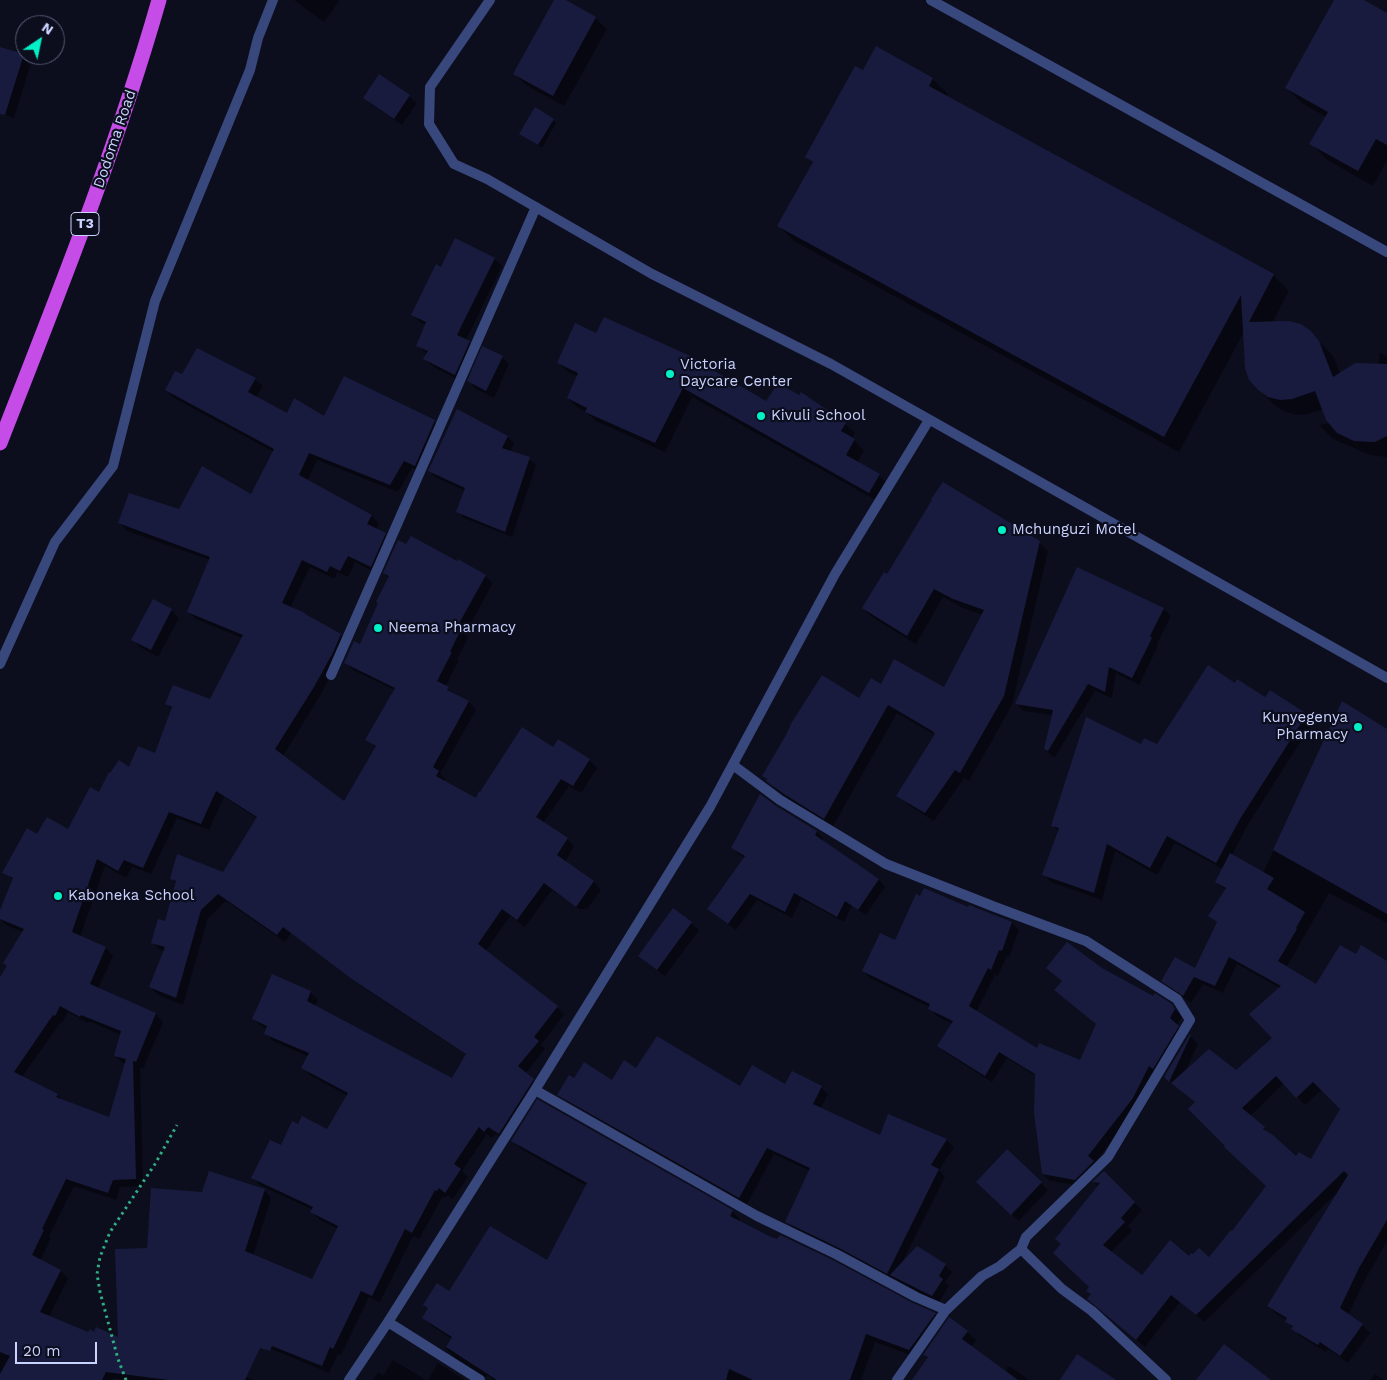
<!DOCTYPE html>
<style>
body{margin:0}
#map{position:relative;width:1387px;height:1380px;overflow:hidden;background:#0c0e1e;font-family:"Work Sans",sans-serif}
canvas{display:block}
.north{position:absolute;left:15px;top:15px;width:50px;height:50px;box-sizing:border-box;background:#0c0e1e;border:1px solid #585c78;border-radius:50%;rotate:34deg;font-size:14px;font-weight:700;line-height:20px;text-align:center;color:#cad2fe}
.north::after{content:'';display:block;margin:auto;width:18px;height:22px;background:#03f1c7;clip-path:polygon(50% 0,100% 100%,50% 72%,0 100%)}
.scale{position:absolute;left:15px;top:1342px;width:82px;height:22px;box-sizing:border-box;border:2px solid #cad2fe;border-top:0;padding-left:6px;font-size:15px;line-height:18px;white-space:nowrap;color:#cad2fe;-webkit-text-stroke:4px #0c0e1e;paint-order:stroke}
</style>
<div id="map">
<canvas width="1387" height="1380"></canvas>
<div class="north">N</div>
<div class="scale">20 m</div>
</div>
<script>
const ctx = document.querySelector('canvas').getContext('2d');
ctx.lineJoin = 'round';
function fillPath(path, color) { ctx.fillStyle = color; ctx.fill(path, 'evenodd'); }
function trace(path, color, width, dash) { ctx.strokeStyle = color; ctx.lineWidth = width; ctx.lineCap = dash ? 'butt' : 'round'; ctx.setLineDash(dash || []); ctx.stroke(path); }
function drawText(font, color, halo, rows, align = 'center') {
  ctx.font = font + ' "Work Sans",sans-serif'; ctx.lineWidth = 4.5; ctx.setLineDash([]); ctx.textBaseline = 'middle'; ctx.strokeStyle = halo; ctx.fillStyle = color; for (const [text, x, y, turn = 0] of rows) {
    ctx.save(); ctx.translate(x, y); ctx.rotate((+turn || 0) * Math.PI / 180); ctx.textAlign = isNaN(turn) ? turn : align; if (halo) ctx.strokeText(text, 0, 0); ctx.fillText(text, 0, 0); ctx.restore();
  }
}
fillPath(new Path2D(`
 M294 0H340L324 22Z
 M556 0H563L595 18 607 29 564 106 526 85 515 74Z
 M1336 0H1362L1387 14V160L1373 186 1326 159 1311 143 1326 117 1302 103 1287 88Z
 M0 48 23 55 31 63 14 118 0 113Z
 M877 48 933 79 948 94 946 97 1273 275 1289 291 1272 323 1310 332 1334 357 1340 374 1378 365 1380 352 1387 357V457L1370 455 1333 439 1319 425 1329 423 1323 409 1308 414 1296 415 1284 411 1274 405 1259 389 1244 332 1179 452 794 241 779 226 813 164 807 157 863 72Z
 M409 96 417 103 402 125 372 105 365 98Z
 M553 120 556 123 542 148 524 137 520 134Z
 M494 259 502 266 466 340 469 342 477 349 462 382 432 366 425 359 427 354 417 345 426 325 420 322 413 315 442 268Z
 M604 318 696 360 701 365 767 403 800 397 801 394 845 424 855 433 852 438 864 450 857 463 879 475 889 485 879 502 692 397 665 452 596 421 586 412 578 408 568 398 578 377 568 372 558 363 597 335Z
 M502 357 509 364 494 398 476 389 469 381Z
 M182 376 255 379 263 386 256 398 287 415 325 418 434 421 442 429 423 472 412 468 398 492 317 460 307 481 372 516 379 524 376 529 385 534 392 542 378 574 355 562 348 577 337 572 335 579 310 567 290 608 341 635 348 643 321 694 283 756 344 803 376 748 367 739 395 690 353 670 345 662 360 646 389 578 384 573 485 576 493 583 465 634 468 638 457 659 459 660 445 687 456 696 469 702 476 710 440 774 446 780 444 782 476 799 554 749 558 741 589 760 597 768 581 793 569 786 543 823 567 839 574 846 565 862 594 882 601 890 587 909H579L552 890 525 927 510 916 485 952 557 1007 564 1014 541 1045 545 1049 525 1074 540 1087 507 1140 496 1134 492 1138 487 1134 462 1171 468 1177 453 1199 447 1195 445 1198 443 1196 419 1239 413 1236 380 1302 369 1297 341 1355 338 1354 329 1373 207 1322 193 1351 253 1380H125L114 1378 113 1380H0V987L23 932 6 925 0 919V913L14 881 4 872 37 836 69 831 99 794 130 769 155 754 173 710 166 704 210 701 242 638 196 619 188 612 210 560 127 531 120 523 252 496 274 452 174 398 166 390ZM224 797 258 819 223 874 171 878 177 884 166 922 153 942 160 950 165 951 150 987 158 995 183 1005 208 918 226 901 285 942 291 933 362 987 467 1055 452 1080 315 1006 318 1000 310 992 254 1019 261 1026 267 1029 265 1033 273 1041 309 1057 303 1068 310 1075 348 1096 328 1131 282 1147 253 1178 260 1185 313 1210 312 1212 320 1220 338 1229 312 1280 253 1256 271 1198 264 1190 203 1193 148 1249 119 1339 89 1334 49 1317 68 1279 61 1271 40 1261 51 1238 49 1236 74 1186 116 1200 120 1187 143 1186 140 1068 143 1069 163 1022 156 1014 98 989 113 956 106 948 80 937 105 866 126 878 132 867 151 874 177 818 209 830ZM68 1012 88 1023 89 1021 121 1035 115 1056 123 1063 126 1064 110 1119 64 1101 57 1095 22 1077 61 1022 62 1023Z
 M457 410 508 437 514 444 510 452 529 459 536 465 512 537 464 518 457 511 466 491 435 477 429 471Z
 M1039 542 1048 551 1012 705 969 781 964 778 934 821 907 804 898 795 935 735 897 713 833 826 794 803 777 790 763 776 859 700 881 685 944 689 983 615 963 608 943 597 916 644 872 617 863 608 888 576Z
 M1078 569 1164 609 1171 616 1157 644 1158 646 1139 685 1116 673 1112 698 1095 691 1055 757 1052 756 1045 749 1053 715 1023 711 1017 704Z
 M153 601 171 610 179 618 158 657 140 647 132 639Z
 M1235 684 1265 699 1306 715 1313 722 1247 826 1232 855 1263 873 1342 702 1387 730V923L1329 893 1286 968 1317 986 1356 956 1387 962V1241L1367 1276 1348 1315 1362 1325 1370 1333 1348 1363 1328 1349 1326 1352 1300 1336 1287 1321V1320L1276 1314 1269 1306 1337 1193 1204 1322 1180 1302 1145 1347 1097 1307 1090 1287 1062 1244 1099 1187 1094 1182 1104 1173 1142 1210 1128 1226 1132 1231 1111 1252 1142 1276 1189 1257 1209 1259 1233 1233 1268 1186 1227 1146 1196 1103 1165 1077 1190 1036 1198 1044 1184 1074 1236 1072 1273 1038 1280 988 1237 964 1223 993 1203 984 1191 1003 1171 989 1163 981 1195 970 1217 923 1210 916 1226 890 1216 882 1223 869 1175 843 1157 875 1115 851 1102 900 1051 882 1044 874 1059 832 1052 825 1142 746H1157ZM1284 1083 1305 1105 1322 1089 1342 1109 1311 1161 1296 1158 1250 1116Z
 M776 807 817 832 823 838 822 841 879 880 885 887 866 915 852 906 844 922 801 899 792 918 757 900 736 930 715 915 708 909 745 858 739 854 732 848Z
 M968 909 1012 923 1019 930 1009 957 1007 956 998 976 995 975 976 1012 1038 1050 1081 1061 1097 1025 1056 990 1063 982 1048 968 1101 969 1153 998 1171 1005 1182 1017 1176 1025 1185 1034 1140 1105 1094 1164 1082 1186 1050 1181 1043 1174 1036 1076 1007 1058 992 1082 946 1053 939 1046 952 1024 937 1016 930 1009V1007L870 978 863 971 896 942Z
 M691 923 699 930 665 976 647 963 640 956Z
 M637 1070 740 1088 785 1086 821 1087 828 1094 820 1109 880 1137 889 1116 947 1140 954 1147 939 1170 945 1177 902 1263 945 1265 952 1272 945 1282 949 1286 939 1302 898 1282 895 1278 894 1280 847 1254 794 1229 787 1222 810 1171 774 1154 747 1204 566 1101 559 1095 574 1080 612 1082Z
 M513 1140 732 1211 740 1220 739 1222 935 1314 943 1322 918 1358 875 1342 861 1380H494L487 1375 486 1377 455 1358 446 1349 452 1339 432 1326 424 1318 429 1309 425 1305 450 1293 547 1261 587 1186 521 1149Z
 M1041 1183 1048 1190 1019 1221 985 1190Z
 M967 1332 976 1340 971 1347 1005 1372 1009 1366 1029 1380H913L928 1359 924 1355Z
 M393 1360 426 1380H373L378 1372 383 1376Z
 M438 1363 465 1380H428Z
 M1375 1374 1384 1380H1371Z`), '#0007');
fillPath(new Path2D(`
 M554 0H566L596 17 553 96 513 74Z
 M1334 0H1364L1387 13V145L1376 139 1358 171 1309 144 1328 112 1285 88Z
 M876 46 933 78 929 86 1274 274 1249 322 1289 321 1301 324 1311 331 1319 341 1333 377 1355 363 1387 364V436L1375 442 1354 441 1337 433 1326 420 1315 391 1292 399 1280 400 1268 397 1258 390 1249 380 1245 368 1241 295 1164 437 777 226 813 162 805 157 855 66 863 70Z
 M0 47 24 54 5 115 0 114Z
 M379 74 410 95 394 119 363 98Z
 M535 107 554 119 538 145 519 134Z
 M455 238 495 258 457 335 470 341 455 375 423 359 428 351 416 346 426 322 411 315 436 264 441 267Z
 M604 317 697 359 696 360 766 401 778 383 799 395 801 392 846 423 841 431 855 439 846 455 880 474 869 493 683 388 655 443 585 412 587 408 567 398 578 373 557 363 575 323 596 333Z
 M482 346 503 356 486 391 467 381Z
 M197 348 256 378 248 392 287 413 294 398 324 416 344 376 435 420 415 466 404 461 390 485 309 453 299 475 372 515 367 524 386 533 371 567 348 556 340 571 330 566 327 572 302 560 282 603 305 613V614L341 634 331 657V656L314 687 275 749 344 801 376 746 365 740 395 688 344 663 354 641 360 644 378 603 376 602 389 576 383 573 398 540 406 544 411 536 457 561 458 559 486 575 457 627 461 629 450 652H452L437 681 449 687 447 690 469 701 433 767 439 771 436 776 476 798 479 791 480 792 522 727 553 747 558 739 590 759 573 786 561 779 536 817 568 838 557 855 594 881 576 907 544 883 517 920 502 909 478 944 558 1006 534 1037 539 1041 518 1066 534 1079 499 1134 488 1127 484 1132 479 1127 454 1164 461 1169 445 1193 439 1188 437 1191 435 1190 412 1233 405 1229 372 1296 361 1291 333 1349 330 1347 322 1366 272 1346 270 1351 260 1348 245 1380H169L106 1372 102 1380H0V1374L10 1356 0 1352V977L7 966 3 963 24 929 0 919V910L13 878 2 873 27 828 37 834 47 817 68 829 90 787 99 792 109 772 110 773 119 760 129 767 138 746 155 753 172 707 165 704 173 685 210 699 243 635 187 612 210 557 118 523 129 493 179 509 202 466 251 494 274 449 165 390 175 371 182 374ZM216 791 257 817 223 872 177 854 170 879 176 881 165 921 158 919 151 943 165 947 149 987 176 998 201 910 218 894 277 935 283 927 353 980 466 1054 452 1078 307 1001 311 991 272 974 252 1019 267 1026 264 1034 309 1053 301 1068 348 1093 327 1129 302 1116 298 1124 292 1121 281 1145 270 1140 251 1178 313 1207 310 1212 338 1226 312 1279 245 1251 265 1189 209 1171 202 1192 151 1188 147 1248 115 1249 118 1337 96 1327 94 1332 90 1329 88 1332 40 1312 61 1270 32 1255 44 1230 42 1229 66 1179 108 1193 113 1180 136 1179 133 1061 136 1062 156 1013 90 984 106 947 72 932 97 859 118 871 124 860 143 868 169 812 201 824ZM60 1006 80 1017 81 1015 121 1031 114 1056 126 1059 109 1117 56 1097 58 1094 14 1072 53 1015 55 1016Z
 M457 409 508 436 502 448 530 457 505 532 456 512 465 488 428 471Z
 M943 482 1040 541 1004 696 960 773 955 770 925 813 896 796 935 734 933 733 934 732 888 705 824 819 784 794 766 781 767 779 762 776 786 735 792 722 822 675 859 698 871 678 881 684 894 659 944 687 984 610 953 599 934 589 907 636 862 608 884 572 887 574 932 500 931 499Z
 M1077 567 1164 608 1150 636 1152 638 1132 678 1109 667 1105 692 1088 684 1048 751 1044 749 1053 710 1015 704Z
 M153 599 172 609 151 650 131 640Z
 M1208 665 1235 683 1237 679 1265 697 1270 690 1307 714 1240 819 1216 863 1167 836 1150 868 1107 844 1094 893 1042 875 1059 828 1051 826 1086 717 1141 744 1144 738 1157 744Z
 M1342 701 1387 729V914L1273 850Z
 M760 794 776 806 817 831 815 835 879 879 858 910 845 901 837 917 794 893 785 912 750 894 728 924 707 909 745 856 731 848Z
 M1230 853 1274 878 1267 889 1305 912 1296 928 1297 929 1278 961 1316 984 1340 945 1356 954 1361 945 1387 961V1220L1359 1268 1340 1308 1363 1324 1340 1356 1320 1342 1318 1345 1291 1329 1293 1326 1285 1322 1287 1318 1267 1306 1348 1175 1344 1171 1196 1315 1171 1295 1136 1340 1087 1299 1091 1294 1086 1291 1089 1287 1053 1253 1061 1244 1055 1239 1100 1183 1092 1182 1104 1171 1135 1202 1121 1218 1125 1222 1103 1245 1142 1275 1170 1240 1189 1256 1191 1253 1193 1254 1199 1248 1209 1257 1231 1230 1232 1231 1266 1186 1224 1147 1225 1146 1188 1109 1195 1102 1171 1083 1209 1049 1236 1070 1272 1038 1249 1014 1281 986 1229 957 1215 986 1194 977 1183 996 1161 981 1175 957 1195 968 1217 922 1208 916 1226 888 1215 882ZM1276 1076 1296 1098 1313 1082 1340 1109 1311 1159 1299 1152 1296 1156 1273 1135 1263 1129 1265 1127 1242 1108Z
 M924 888 968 907 969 905 1012 922 1002 951 999 950 991 970 988 968 969 1006 1037 1048 1039 1043 1080 1060 1096 1024 1054 990 1062 981 1046 968 1067 942 1102 968 1153 996 1155 993 1172 1004 1175 1009 1170 1018 1179 1026 1153 1069 1149 1066 1133 1098 1088 1156 1094 1161 1075 1180 1042 1174 1034 1113 1035 1074 999 1052 985 1076 937 1046 953 1021 928 1009 930 1004 862 971 880 933 895 940 916 894 920 896Z
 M673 908 692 922 657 970 638 956Z
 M1190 1034 1191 1035 1169 1082 1164 1077Z
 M657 1036 740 1086 752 1065 785 1084 792 1071 822 1086 813 1104 880 1135 888 1114 947 1139 931 1165 939 1169 887 1274 839 1248 785 1222 810 1168 767 1148 739 1198 557 1095 569 1075 574 1078 584 1062 612 1080 624 1060 636 1068Z
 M537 1099 733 1210 730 1216 771 1237 777 1239 780 1235 833 1260 913 1303 936 1313 909 1350 866 1334 850 1380H753L729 1369 726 1380H497L446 1347 452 1337 422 1318 428 1308 423 1305 437 1283 449 1291 490 1226 547 1260 587 1183 511 1141Z
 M1007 1149 1042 1182 1011 1215 976 1182Z
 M917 1246 946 1264 939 1276 943 1279 932 1296 890 1275Z
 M949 1317 968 1331 962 1339 1018 1380H912L928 1357 923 1355Z
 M1224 1344 1271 1380H1196Z
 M1077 1354 1116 1380H1060Z`), '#191b3e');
trace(new Path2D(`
 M126 1380 118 1359 100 1292 97 1274 100 1257 110 1232 155 1164 177 1125`), '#2fad83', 3, [2.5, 4]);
trace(new Path2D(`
 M931 0 1387 252`), '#38487c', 10);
trace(new Path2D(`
 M490 0 430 87 429 124 454 164 487 179 652 274 831 364 1387 678
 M0 664 55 542 113 466 155 301 250 70 258 38 273 0
 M331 675 536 207
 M733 765 780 800 886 864 995 907 1086 941 1177 999 1190 1020 1108 1157 1026 1237 1021 1249
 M535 1090 757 1216 836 1254 916 1297 946 1310
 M388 1322 480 1380
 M349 1380 388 1322 535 1090 710 807 835 574 929 420
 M897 1380 946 1310 982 1276 1000 1266 1021 1249 1062 1289 1092 1311 1166 1380`), '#38487c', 10);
trace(new Path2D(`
 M0 443C57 297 116 151 159 0`), '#c54ce6', 15);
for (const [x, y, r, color] of [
 [670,374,5,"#03f1c7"],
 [761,416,5,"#03f1c7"],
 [1002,530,5,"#03f1c7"],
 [378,628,5,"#03f1c7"],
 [1358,727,5,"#03f1c7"],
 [58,896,5,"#03f1c7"]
]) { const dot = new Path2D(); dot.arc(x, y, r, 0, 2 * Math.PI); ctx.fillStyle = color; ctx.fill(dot); trace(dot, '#0c0e1e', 2); }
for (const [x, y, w] of [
 [85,224,28]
]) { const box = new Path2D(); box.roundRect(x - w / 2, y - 11.5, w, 23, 4); ctx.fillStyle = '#0c0e1e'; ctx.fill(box); trace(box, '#cad2fe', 1); }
drawText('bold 14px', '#cad2fe', null, [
 ["T3",85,224]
]);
drawText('15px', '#cad2fe', '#0c0e1e', [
 ["Dodoma Road",115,139,-71]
]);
drawText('15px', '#cad2fe', '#0c0e1e', [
 ["Victoria",680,365],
 ["Daycare Center",680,382],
 ["Kivuli School",771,416],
 ["Mchunguzi Motel",1012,530],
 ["Neema Pharmacy",388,628],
 ["Kunyegenya",1348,718,"right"],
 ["Pharmacy",1348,735,"right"],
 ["Kaboneka School",68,896]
], 'left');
</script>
